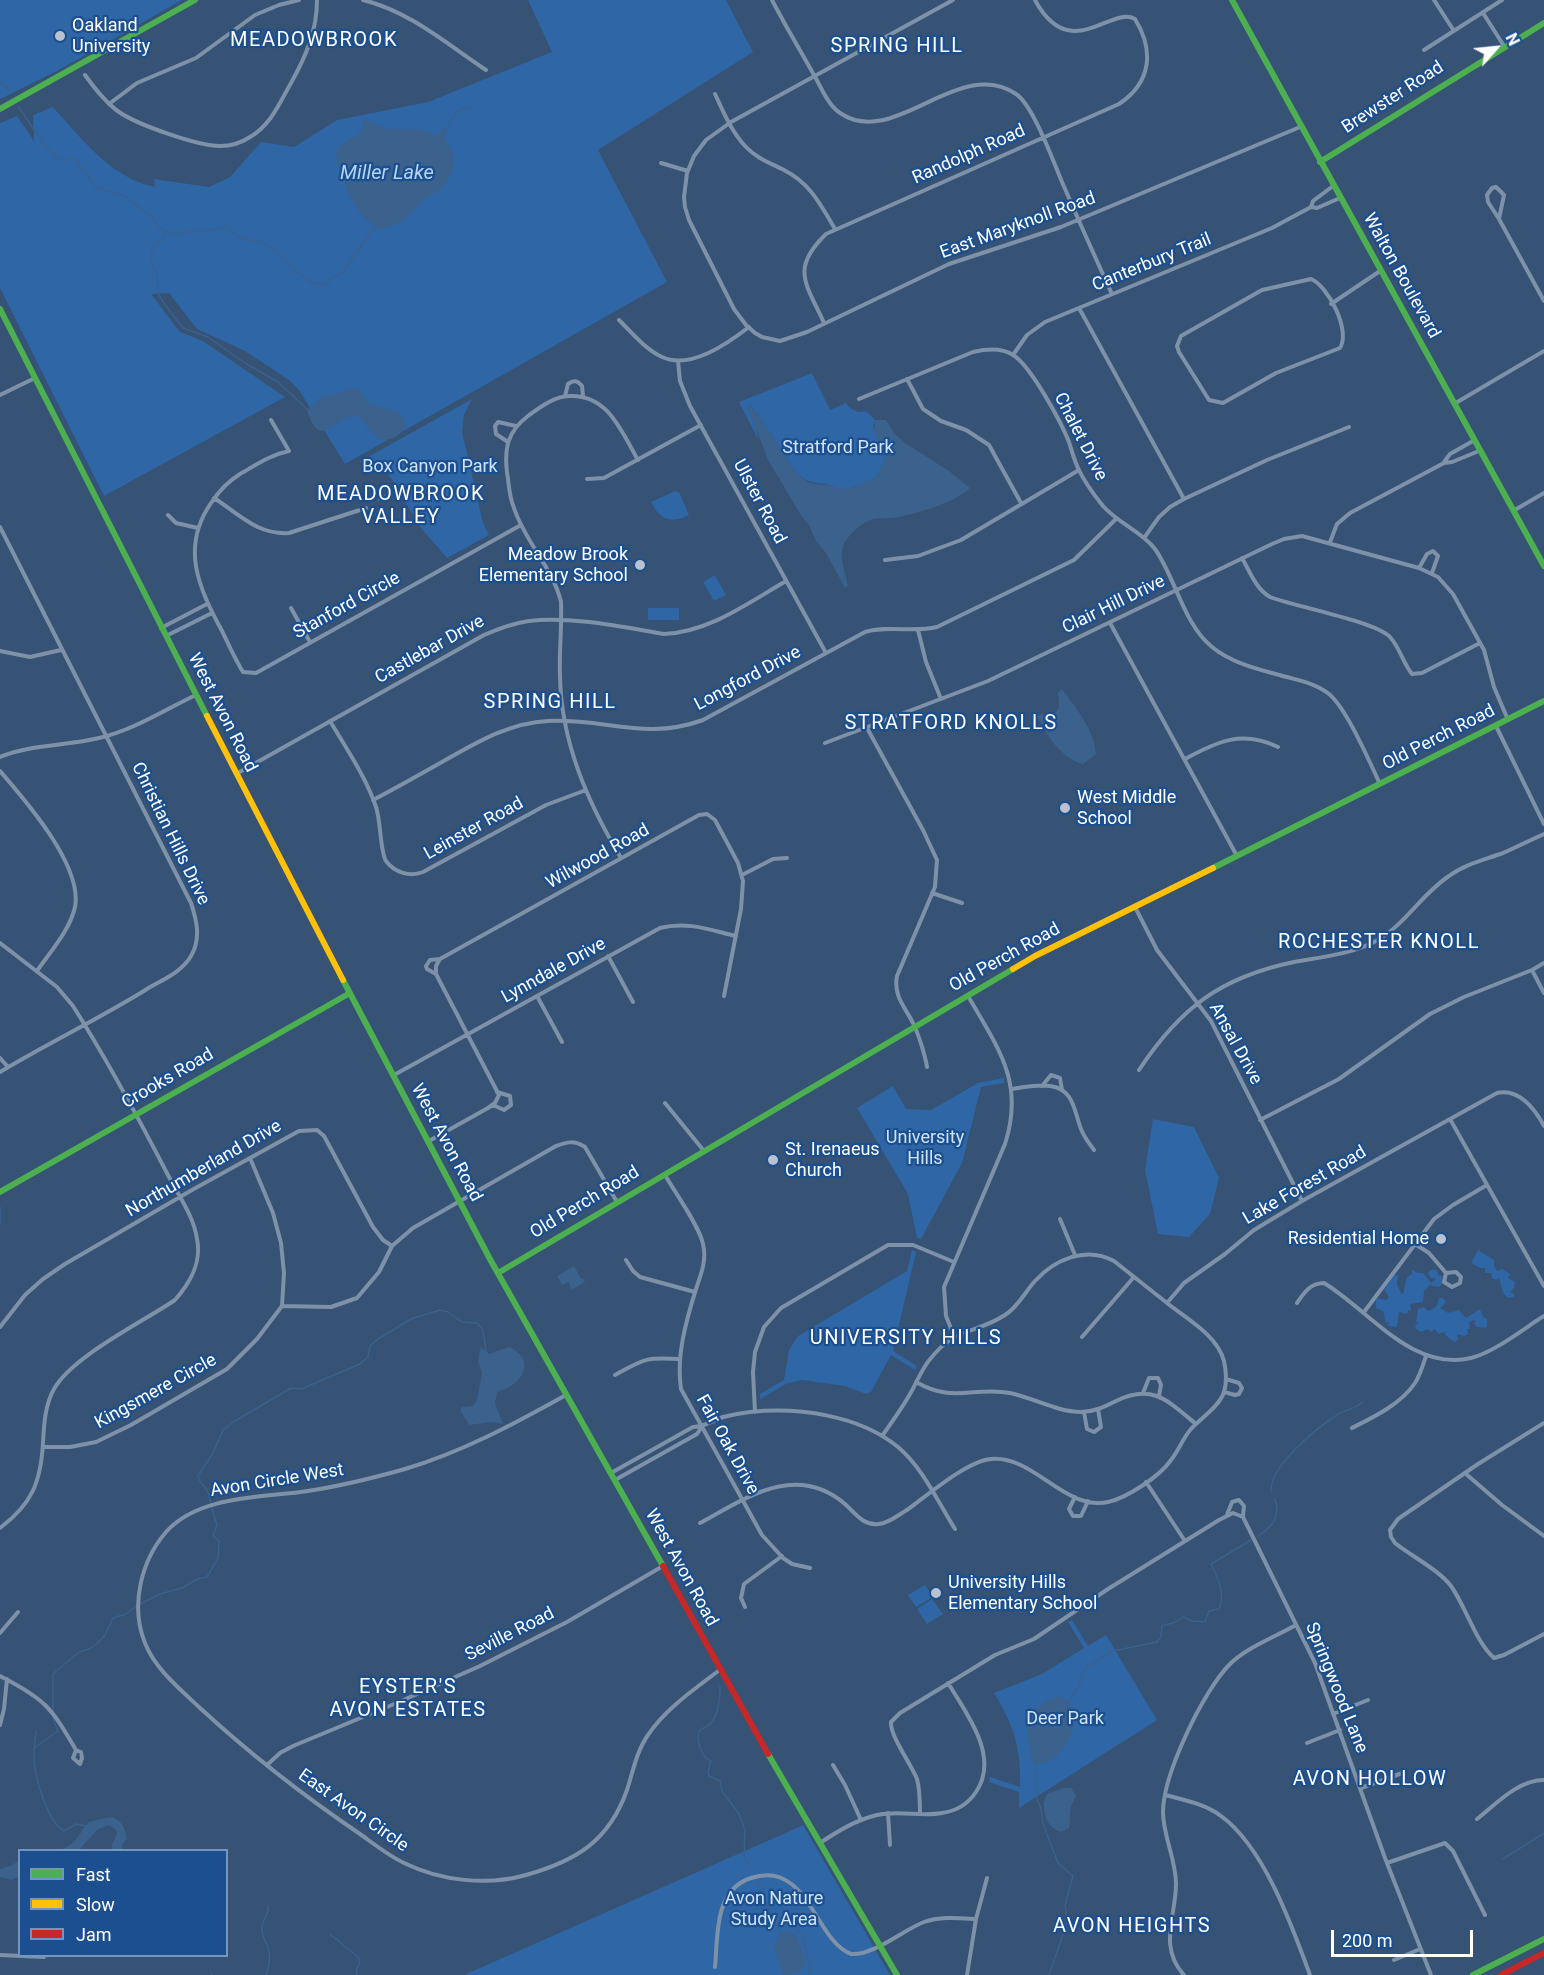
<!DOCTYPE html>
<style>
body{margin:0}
#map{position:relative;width:1544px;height:1975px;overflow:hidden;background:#365274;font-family:Roboto,sans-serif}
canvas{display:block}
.legend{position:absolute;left:18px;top:1849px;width:210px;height:108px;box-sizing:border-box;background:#1b4f8f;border:2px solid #7695bc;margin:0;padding:8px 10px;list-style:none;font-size:18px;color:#fff}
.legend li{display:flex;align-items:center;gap:12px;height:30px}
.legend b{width:30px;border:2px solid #7695bc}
.north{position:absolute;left:1466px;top:18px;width:60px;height:60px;-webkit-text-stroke:4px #1b4f8f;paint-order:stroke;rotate:63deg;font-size:16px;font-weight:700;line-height:24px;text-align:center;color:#fff}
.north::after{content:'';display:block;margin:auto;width:21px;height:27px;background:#fff;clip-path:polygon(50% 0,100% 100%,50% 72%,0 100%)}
.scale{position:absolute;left:1331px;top:1930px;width:142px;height:27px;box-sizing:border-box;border:3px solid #fff;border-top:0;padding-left:8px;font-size:18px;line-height:21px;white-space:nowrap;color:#fff;-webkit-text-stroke:4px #1b4f8f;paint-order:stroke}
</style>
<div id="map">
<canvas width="1544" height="1975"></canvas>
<ul class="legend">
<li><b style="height:8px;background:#4caf50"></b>Fast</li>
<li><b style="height:8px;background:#ffc107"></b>Slow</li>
<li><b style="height:8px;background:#c62828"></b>Jam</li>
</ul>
<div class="north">N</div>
<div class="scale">200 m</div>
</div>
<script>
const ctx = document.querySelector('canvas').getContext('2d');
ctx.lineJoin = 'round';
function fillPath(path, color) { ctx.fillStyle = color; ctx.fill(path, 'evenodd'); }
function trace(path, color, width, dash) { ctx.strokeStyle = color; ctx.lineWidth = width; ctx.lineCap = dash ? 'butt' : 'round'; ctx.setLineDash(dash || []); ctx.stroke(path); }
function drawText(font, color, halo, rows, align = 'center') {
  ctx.font = font + ' Roboto,sans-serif'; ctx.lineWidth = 4.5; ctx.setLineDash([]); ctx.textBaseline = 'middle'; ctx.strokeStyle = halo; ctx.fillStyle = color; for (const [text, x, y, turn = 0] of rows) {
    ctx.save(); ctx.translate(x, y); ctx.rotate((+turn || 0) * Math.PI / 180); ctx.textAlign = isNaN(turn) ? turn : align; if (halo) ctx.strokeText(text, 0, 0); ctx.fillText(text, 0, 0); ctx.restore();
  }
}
fillPath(new Path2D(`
 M0 0H182L57 71 0 99Z
 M528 0H726L753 52 598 150 667 282 345 464 299 390 289 380 245 351 197 329 169 293 151 294 180 332 203 341 285 397 104 496 0 288V123L17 116 34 141 33 115 53 107C81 138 111 178 155 187L154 179 209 187 230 177 261 142 294 147 337 120 428 102 552 52Z
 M812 373 830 410 846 403C851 410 858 414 866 411L875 420 873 426 886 457 877 477C866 481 852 490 840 489 835 488 830 485 825 484 813 483 808 482 798 475L756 412 749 405 748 408 754 420 759 441 739 402Z
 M472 399 464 415 462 432 483 523 489 535 447 558 421 528 398 490 378 502 377 499 397 488 387 472 359 462Z
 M675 491 679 492 689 515C671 524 660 520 651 502Z
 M715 575 726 595 714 601 703 582Z
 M648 608H679V620H648Z
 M1004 1078V1083L981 1087 962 1163 921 1239 917 1238 908 1194 857 1108 893 1086 906 1109 931 1110 978 1083Z
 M1153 1119 1194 1127 1219 1178 1210 1214 1189 1237 1158 1234 1145 1170Z
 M912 1250 916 1252 893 1351 917 1366 915 1370 891 1355 871 1392 866 1394 845 1386 802 1380 786 1384 760 1399V1394L784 1380 789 1350 798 1336 907 1271Z
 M1478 1250 1494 1260V1265L1497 1271 1502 1269 1510 1274 1508 1278 1515 1282 1514 1288 1510 1292 1514 1294V1297L1508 1298 1503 1293 1499 1278 1496 1280 1492 1278 1491 1273H1485V1268H1480L1471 1263Z
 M1412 1270 1418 1273H1423L1431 1283 1435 1280V1278H1431L1428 1273 1430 1270H1437L1438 1275 1442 1276V1284L1439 1287 1432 1286 1431 1284 1424 1291 1423 1302 1410 1304 1411 1311 1408 1310 1407 1314 1399 1312 1397 1327 1388 1326 1389 1322 1386 1323 1383 1311 1376 1308V1298L1386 1300 1389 1297 1384 1290 1395 1274 1398 1276 1397 1284 1401 1293 1403 1294 1407 1277 1412 1274Z
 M1439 1298H1443L1446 1302 1440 1308 1448 1313 1459 1310 1466 1318 1480 1309 1483 1317 1487 1319V1326L1485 1328 1477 1327 1474 1324 1476 1321 1473 1320 1469 1323 1470 1329H1467L1468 1334 1464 1336 1457 1334 1458 1340 1454 1342 1445 1335V1332L1438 1334 1435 1329 1431 1332 1428 1329 1421 1332 1416 1329 1415 1325 1419 1323 1416 1322 1418 1309 1424 1307 1428 1311C1435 1308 1438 1306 1439 1298Z
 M925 1585 933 1597 916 1607 908 1595Z
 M932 1599 943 1614 927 1624 917 1609Z
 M1072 1620 1088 1646 1106 1635 1157 1720 1019 1808V1792L989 1782 990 1777 1020 1787C1021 1748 1014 1726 994 1693L1042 1674 1084 1648 1068 1622Z
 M803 1825 890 1975H464L799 1827Z`), '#2f66a5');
fillPath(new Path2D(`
 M362 118 388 129H420L436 136 449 124 445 137 455 157C453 172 448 184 435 193 431 195 426 197 423 200 408 217 404 223 382 229 359 221 348 195 342 173 340 165 334 160 337 151 343 136 370 139 362 118Z
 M350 388 359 389 369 404 398 412 406 421C404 435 391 443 377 438L358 416C337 412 320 455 307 410L324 396 336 394Z
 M749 405 756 412 798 475 808 482 815 484 828 485 841 489 851 488 877 477 886 457 874 430 875 420H886L894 433 905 443 949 471 970 488C953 504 915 514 893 518 883 519 874 517 866 522 856 528 844 539 842 550 840 562 846 574 848 586L845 588 826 553 816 541 809 525 802 517 768 460 748 408Z
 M1062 689C1075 707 1095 730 1096 754L1083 764C1064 760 1047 737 1039 720L1038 716 1041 714 1050 715C1062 711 1059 703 1058 693Z
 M574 1266 581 1279 583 1278 585 1282 571 1290 569 1282 562 1285 557 1276Z
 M481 1347 489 1354 509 1347C538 1360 522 1386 497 1392L495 1403 503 1424 491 1422 469 1425 460 1410 462 1407 473 1406 477 1400 482 1373 478 1361Z
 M1060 1696C1091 1714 1065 1765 1034 1764L1031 1758 1026 1720 1045 1702Z
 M1064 1788H1071L1076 1796 1071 1806 1069 1828 1061 1832C1047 1828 1043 1813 1044 1800L1048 1793Z
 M110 1817C122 1819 125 1828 127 1839L122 1844V1850H112V1844L117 1834 115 1829 108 1825 97 1830 79 1850H57C75 1847 78 1834 89 1822Z
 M19 1861V1876L12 1880 0 1877V1869L10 1866Z
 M779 1930 784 1933 792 1932 797 1937 806 1963C800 1974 794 1975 783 1975L774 1946 779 1936Z`), '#3b618d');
trace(new Path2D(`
 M0 83 7 86 10 91
 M18 106C26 117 49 156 61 160 65 161 70 159 75 159L97 188 125 196 154 219 158 227 168 233 183 234 193 230H209L227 226C230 229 233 233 237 236 247 241 259 240 269 246 289 258 300 287 327 284L330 279 341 274 375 227
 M449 124 459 110 470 107
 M165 232 162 240 155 244 150 256 157 275 158 294 169 310 183 328 208 337 245 363 278 382 308 410
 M0 1224V1207
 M1271 1492C1269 1466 1317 1428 1337 1415 1346 1409 1355 1409 1363 1402
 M1258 1536C1272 1527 1281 1517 1275 1499
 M140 1604 160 1594 182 1588 197 1579 207 1577 218 1558 219 1541 213 1536 217 1525C213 1514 211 1503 208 1492 205 1486 199 1483 198 1476L213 1453 223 1430 235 1421 291 1388 301 1389 360 1364 368 1357 370 1346 378 1339 411 1319 440 1310 448 1312 462 1322 477 1323 483 1330 486 1351
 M720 1686C720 1697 719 1716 709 1725 706 1727 703 1728 700 1730 695 1739 701 1757 711 1761L708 1772 709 1776 720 1781 722 1791 739 1814 745 1830 744 1855 750 1867
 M1068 1703 1079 1686 1085 1669 1088 1666 1113 1651 1157 1642 1161 1637 1162 1626 1176 1622 1183 1617 1192 1621 1205 1622 1209 1611 1219 1609C1226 1595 1218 1577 1211 1564L1251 1540
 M53 1713V1675L55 1672 79 1652 89 1649 98 1643 105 1635 113 1618 126 1614 136 1606
 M36 1731C35 1740 34 1749 34 1759 35 1778 47 1821 64 1831L76 1824 86 1826
 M34 1748 58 1731 53 1718
 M1035 1764 1037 1799 1041 1809 1043 1824 1058 1863 1073 1876 1065 1905 1067 1923 1049 1975
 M1503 1859 1544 1833
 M758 1883 774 1921 779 1926 792 1925 802 1935 811 1970 809 1975
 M330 1934 359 1958V1965L356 1970 357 1975
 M211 1973 212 1975
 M266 1975C269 1968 271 1954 268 1947 265 1940 262 1936 262 1929 262 1920 269 1914 268 1906`), '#3b618d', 1.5);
trace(new Path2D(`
 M363 0C409 11 447 44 486 70
 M772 0C785 25 800 50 814 75 821 87 828 105 840 113 894 150 959 55 1016 94 1033 105 1053 161 1062 182 1078 219 1095 257 1112 294
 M953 0 731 122 706 140 694 156 687 173 684 197 685 207 689 220 734 309 746 325 755 333 762 337 780 341 807 332 949 264 1061 227 1300 127
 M1434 0 1454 31
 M1483 13 1504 46
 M1424 50 1502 0
 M85 75C95 89 105 102 119 112 138 125 198 146 220 146 230 146 241 143 250 137 271 125 280 102 291 83 306 56 317 31 317 0
 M715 94C723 111 731 131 745 146 756 158 770 163 784 170 811 184 820 204 835 229
 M109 104 137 83 196 58 255 15 279 5 299 0
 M661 163 688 171
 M1333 186 1313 201 1311 207 1317 208 1340 198
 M1499 219 1504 195 1496 187 1492 188 1487 195 1488 202 1499 219 1544 301
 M1311 279C1328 286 1351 330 1340 348L1276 373 1223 403 1209 400 1179 352 1177 346 1181 336 1262 290Z
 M1331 304 1380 271
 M1079 308 1184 499
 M619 320C632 333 645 349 662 357 690 370 727 344 749 327
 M824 323C806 283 790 269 826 234L1119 104C1152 82 1154 50 1135 19 1111 5 1070 65 1035 0
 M1013 355 1027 335 1045 322 1272 228 1311 207
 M678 361 680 381 690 406 826 653
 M907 379 923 409 941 421 966 430 989 445 1021 503
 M0 395 35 378
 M565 396 568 384C574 380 577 380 582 386L583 396
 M859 399 973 352C986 349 1001 347 1013 355 1031 366 1061 422 1069 442 1072 451 1074 460 1078 468 1084 481 1094 495 1103 506 1119 524 1141 531 1155 549 1175 577 1184 625 1212 647 1233 664 1260 670 1287 677 1301 681 1317 684 1329 694 1347 709 1369 761 1380 784
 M1454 404 1544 351
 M271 420 289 451C270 455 256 465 240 474 227 482 219 491 211 503 180 548 199 588 222 631 229 645 235 659 243 672L256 673 521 525
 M508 442 496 434 495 426 498 422 516 426
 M1444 462 1450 454 1473 441
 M587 479 604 478 701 425
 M214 498C239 514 257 535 289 533L366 508
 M1513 511 1544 493
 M168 515 176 523 198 528
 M0 527 191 903C197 921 201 939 191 956 182 972 162 980 147 989 99 1019 48 1043 0 1072
 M1144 538 1159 517 1170 507 1184 499 1267 460 1349 427
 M1330 542 1337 524 1350 513 1444 463 1452 462 1479 451
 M1242 558C1250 572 1256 589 1270 597 1296 607 1374 621 1390 637 1400 648 1403 663 1412 674L1422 673 1480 643
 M885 560 918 556 961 540 1079 470
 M1419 568 1427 554 1433 551 1438 556 1432 573
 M291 608 310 642
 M1110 623 1237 856
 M161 628 207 604
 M918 630 926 662 941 699
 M166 636 212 613
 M0 651 30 657 61 650
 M330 721C346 748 366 777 376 807 381 821 380 852 386 861 395 873 410 877 423 872L546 805 586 790
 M1496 726 1544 824
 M867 728 923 830 937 860 935 887 897 976C893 997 906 1008 914 1025 919 1036 925 1055 927 1067
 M825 743 988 681 1272 544 1284 539 1302 536 1419 568 1438 577 1453 594 1484 650 1494 687 1508 720
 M0 757C31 744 67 746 99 738 134 730 164 710 196 695
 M1185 759C1218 741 1242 730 1278 747
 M0 771C25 800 83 866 75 907 70 930 50 952 37 971
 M236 774 484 635C498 629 513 623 529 621 571 616 622 627 664 634 709 632 748 603 786 581
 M373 800C396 788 419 775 442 762 476 743 508 723 548 721 605 718 645 741 703 720L865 632C888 625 912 633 937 627L1074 560 1116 519
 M621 858C588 803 561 742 560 676 559 652 562 627 561 602 553 568 525 542 514 508 509 497 509 484 507 472 504 448 508 431 528 416 539 408 555 396 569 396 608 394 621 431 638 460
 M742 875 773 859 787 858
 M932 893 962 903
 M1135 907 1157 950 1211 1021 1302 1201
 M0 943 57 987 73 1006C108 1061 139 1119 169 1177 179 1196 194 1217 197 1239 202 1263 190 1283 175 1300 141 1323 73 1356 54 1389 45 1405 44 1424 43 1442 41 1482 32 1504 0 1528
 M608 956 633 1002
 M1532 970 1544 993
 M436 974 427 969 426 966 430 960 440 959
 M537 996 562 1042
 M0 1058 8 1067
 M1139 1070C1180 1008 1221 977 1294 962 1322 957 1353 954 1378 940 1405 924 1422 894 1449 876 1465 864 1484 860 1503 853 1517 847 1530 840 1544 834
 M394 1075 660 928C688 921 710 930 736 936
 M1042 1086 1051 1075 1060 1078 1062 1090
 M1012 1089C1024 1087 1038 1084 1050 1086 1074 1089 1074 1111 1081 1129 1084 1137 1089 1143 1094 1150
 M665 1103 704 1151
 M493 1105 504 1110 511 1105 510 1096 497 1092
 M1450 1119 1544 1286
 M1260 1120 1339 1079 1430 1014 1464 997 1532 970 1544 963
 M429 1141 488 1108 495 1103 499 1095 436 974V966L440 959 699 815 707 814 715 820 738 863 743 881 741 909 724 996
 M665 1175C674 1191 700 1227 703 1244 707 1260 701 1274 696 1289 686 1321 676 1356 681 1389L762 1535 783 1558 792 1564 810 1568
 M1060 1219 1075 1255
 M1415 1244 1429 1253 1446 1273 1456 1272 1461 1277 1460 1283 1452 1287 1444 1282 1446 1273
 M626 1260 633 1271 640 1277 695 1292
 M1297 1303C1304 1293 1310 1283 1324 1283 1369 1310 1412 1372 1471 1358 1495 1352 1523 1329 1544 1316
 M282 1306 331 1307 357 1298 379 1272 392 1246 413 1228 556 1146C567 1142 574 1140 585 1147L617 1202
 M1364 1312 1434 1219 1453 1205 1487 1185
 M0 1327 25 1295 43 1279 65 1264 192 1190 299 1131 317 1130 324 1136 373 1227 383 1240 392 1246
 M954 1336 946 1316 944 1287 1005 1144C1025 1082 998 1048 968 996
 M1082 1337 1134 1277
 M615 1375C644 1359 645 1357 679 1359
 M916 1382C954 1404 974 1386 1010 1393 1034 1398 1057 1412 1081 1412 1094 1412 1104 1407 1116 1401 1153 1383 1168 1401 1196 1424
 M1224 1392 1235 1395 1239 1394 1242 1388 1239 1383 1226 1379
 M1143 1393 1149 1378H1158L1161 1385 1159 1396
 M566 1395C514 1424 462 1452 405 1469 373 1478 341 1486 308 1491 262 1498 199 1495 166 1532 141 1561 130 1606 145 1643 155 1669 180 1689 200 1708 250 1754 304 1796 360 1834 374 1844 389 1856 404 1863 441 1881 487 1886 526 1875 576 1861 609 1841 627 1790 633 1772 636 1752 648 1735 665 1709 696 1688 721 1669
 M755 1412 753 1372 755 1352 764 1327 781 1308 888 1245H913L954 1262
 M1084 1412 1087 1429 1094 1432 1101 1427 1098 1409
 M1544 1423 1478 1464 1398 1519 1390 1530 1391 1537 1395 1543C1411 1556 1439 1570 1451 1586 1466 1607 1475 1641 1494 1658L1504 1655 1544 1634
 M1352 1428C1374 1417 1401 1404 1415 1383 1420 1375 1423 1365 1426 1356
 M882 1436C892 1422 902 1408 910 1394 917 1382 922 1368 931 1358 957 1326 976 1334 1005 1315 1018 1307 1025 1292 1035 1281 1055 1259 1086 1246 1114 1261L1167 1303 1184 1283 1225 1254 1254 1230 1302 1201 1497 1093C1519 1088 1535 1109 1544 1126
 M43 1447H70L96 1442 131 1425 227 1369 257 1339 282 1306 284 1273 281 1243 273 1213 250 1158
 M611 1473 693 1427C704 1427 712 1421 723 1417 731 1415 741 1413 750 1412 798 1407 859 1415 898 1447 923 1468 938 1502 955 1529
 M1466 1474 1502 1505 1544 1536
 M615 1480 697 1434 701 1428
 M1146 1482 1185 1541
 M1075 1497 1069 1509 1073 1516H1081L1088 1501
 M1227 1515 1232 1502 1239 1500 1244 1506 1243 1516
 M1243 1517 1315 1663 1385 1858 1431 1975
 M700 1523C746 1498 796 1462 845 1504 855 1513 863 1526 879 1524 889 1523 898 1515 907 1510 928 1495 967 1461 991 1459 1034 1455 1064 1511 1108 1502 1127 1498 1160 1476 1171 1460 1179 1450 1183 1438 1191 1429 1201 1418 1219 1407 1224 1392 1227 1382 1226 1370 1224 1361 1217 1335 1187 1319 1167 1303
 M745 1607 741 1598 744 1584 782 1556
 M0 1633 18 1612
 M0 1676C45 1699 51 1707 76 1750L81 1752 82 1758 80 1764 73 1758 76 1750
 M1333 1714 1368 1700
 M0 1725 4 1709 7 1679
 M1307 1743 1340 1730
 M267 1765 280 1753 293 1746 399 1702 480 1666 567 1622 663 1566
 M833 1765 845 1785 861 1820
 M1361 1788 1405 1772
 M1165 1795C1184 1800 1205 1804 1221 1816 1264 1847 1292 1926 1310 1975
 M888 1813 890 1845
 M920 1814C920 1802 920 1790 917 1779 911 1764 890 1736 891 1722L900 1713 995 1655 1034 1639 1108 1589 1219 1520 1233 1513 1243 1517
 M1477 1819C1496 1804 1518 1780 1544 1780
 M820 1843C838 1831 856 1820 877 1815 899 1810 921 1817 942 1813 956 1811 968 1804 976 1792 1000 1757 967 1714 948 1683
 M1387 1863 1445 1843 1453 1851 1485 1915
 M0 1955 44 1957
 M1394 1960 1420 1949
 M715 1967C718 1935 714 1890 751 1878 808 1859 815 1941 851 1954 873 1956 903 1930 924 1922 940 1916 959 1918 976 1919
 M967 1975 976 1919 987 1878
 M1184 1975C1158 1947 1176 1916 1176 1884 1176 1859 1163 1836 1163 1812 1163 1775 1203 1691 1230 1664 1247 1647 1275 1637 1296 1625`), '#7d92a8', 4);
trace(new Path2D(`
 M1232 0 1544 566
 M0 109 195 0
 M1320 162 1544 23
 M0 309 207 716
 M1213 868 1544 701
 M343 980 491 1261 663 1566
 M0 1192 350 993
 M498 1273 1013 969
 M768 1754 897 1975
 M1473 1975 1544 1939`), '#4caf50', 6);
trace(new Path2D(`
 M207 716 343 980
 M1013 969 1035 956 1213 868`), '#ffc107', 6);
trace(new Path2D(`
 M663 1566 768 1754
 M1501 1975 1544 1953`), '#c62828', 6);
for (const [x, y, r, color] of [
 [60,36,6,"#b9c2ce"],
 [640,565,6,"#b9c2ce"],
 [1065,808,6,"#b9c2ce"],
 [773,1160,6,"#b9c2ce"],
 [1441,1239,6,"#b9c2ce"],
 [936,1593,6,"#b9c2ce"]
]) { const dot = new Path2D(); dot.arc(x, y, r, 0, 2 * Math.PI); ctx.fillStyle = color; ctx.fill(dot); trace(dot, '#1b4f8f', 2); }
drawText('18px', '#fff', '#1b4f8f', [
 ["Oakland",72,26],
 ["University",72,47],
 ["Meadow Brook",628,555,"right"],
 ["Elementary School",628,576,"right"],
 ["West Middle",1077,798],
 ["School",1077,819],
 ["St. Irenaeus",785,1150],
 ["Church",785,1171],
 ["Residential Home",1429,1239,"right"],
 ["University Hills",948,1583],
 ["Elementary School",948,1604]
], 'left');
drawText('18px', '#fff', '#1b4f8f', [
 ["Brewster Road",1393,98,-33],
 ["Randolph Road",969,155,-24],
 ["East Maryknoll Road",1018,226,-20],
 ["Canterbury Trail",1152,263,-22],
 ["Walton Boulevard",1401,276,61],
 ["Chalet Drive",1080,437,63],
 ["Ulster Road",759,502,62],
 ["Clair Hill Drive",1114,605,-26],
 ["Stanford Circle",347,606,-29],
 ["Castlebar Drive",430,650,-29],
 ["Longford Drive",748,679,-28],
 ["West Avon Road",222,713,63],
 ["Old Perch Road",1439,738,-27],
 ["Leinster Road",474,829,-29],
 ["Christian Hills Drive",170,834,64],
 ["Wilwood Road",598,857,-29],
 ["Old Perch Road",1005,958,-29],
 ["Lynndale Drive",554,971,-29],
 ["Ansal Drive",1235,1044,61],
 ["Crooks Road",168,1079,-30],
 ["West Avon Road",446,1143,62],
 ["Northumberland Drive",204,1169,-30],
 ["Lake Forest Road",1305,1186,-30],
 ["Old Perch Road",585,1203,-31],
 ["Kingsmere Circle",156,1392,-29],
 ["Fair Oak Drive",727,1445,61],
 ["Avon Circle West",277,1481,-9],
 ["West Avon Road",681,1568,61],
 ["Seville Road",510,1635,-27],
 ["Springwood Lane",1336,1688,68],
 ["East Avon Circle",353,1811,35]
]);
drawText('18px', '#cfe3fa', '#1b4f8f', [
 ["Stratford Park",838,448],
 ["Box Canyon Park",430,467],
 ["University",925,1138],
 ["Hills",925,1159],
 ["Deer Park",1065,1719],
 ["Avon Nature",774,1899],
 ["Study Area",774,1920]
]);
ctx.letterSpacing = '1.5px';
drawText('20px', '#fff', '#1b4f8f', [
 ["MEADOWBROOK",314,41],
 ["SPRING HILL",897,47],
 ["MEADOWBROOK",401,495],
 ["VALLEY",401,518],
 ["SPRING HILL",550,703],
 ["STRATFORD KNOLLS",951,724],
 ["ROCHESTER KNOLL",1379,943],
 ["UNIVERSITY HILLS",906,1339],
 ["EYSTER'S",408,1688],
 ["AVON ESTATES",408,1711],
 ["AVON HOLLOW",1370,1780],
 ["AVON HEIGHTS",1132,1927]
]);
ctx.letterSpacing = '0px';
drawText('italic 20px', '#b5d3f5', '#1b4f8f', [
 ["Miller Lake",387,174]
]);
</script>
